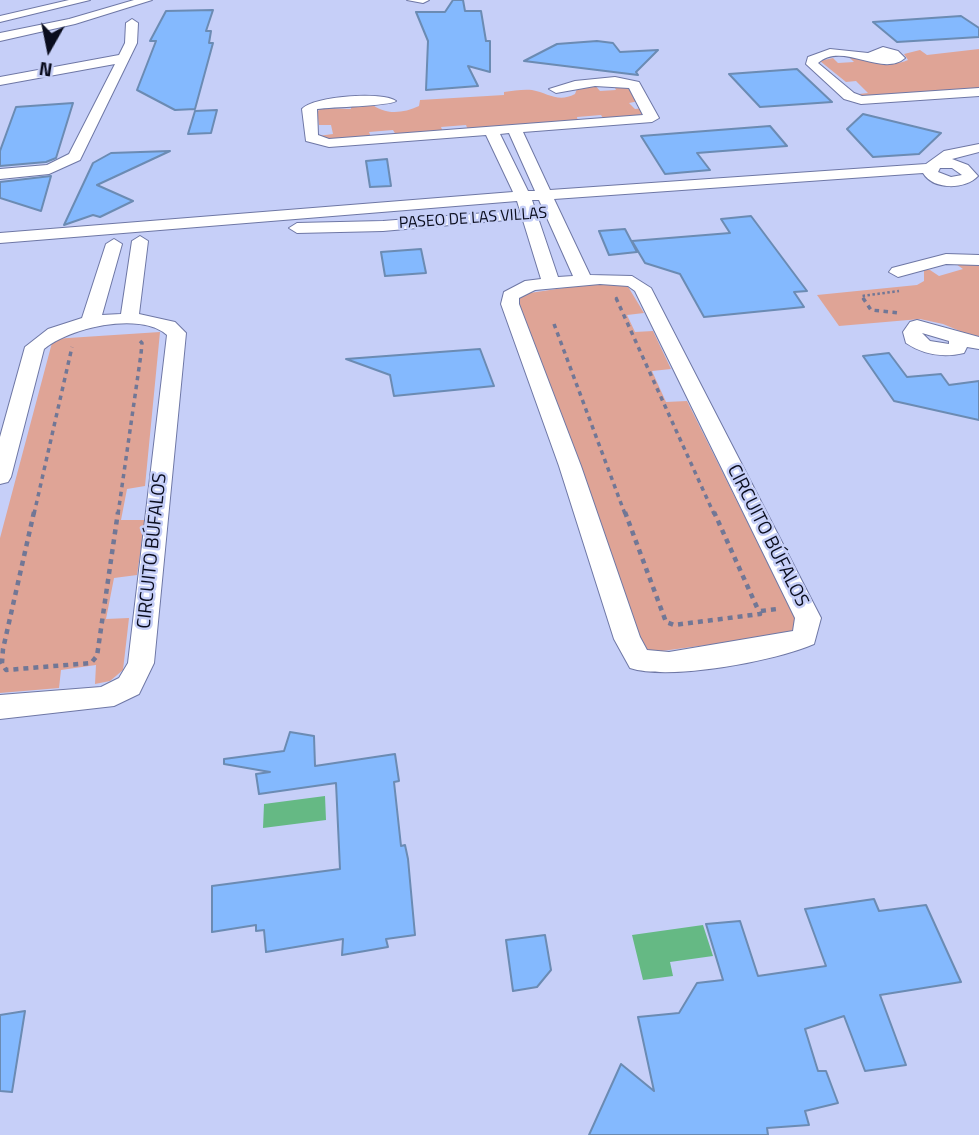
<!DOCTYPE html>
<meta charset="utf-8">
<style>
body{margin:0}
#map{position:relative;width:979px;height:1135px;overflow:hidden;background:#c6cff8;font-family:"Titillium Web",sans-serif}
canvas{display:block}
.north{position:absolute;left:14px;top:14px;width:70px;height:70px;-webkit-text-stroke:5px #c6cff8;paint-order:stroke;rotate:189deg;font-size:19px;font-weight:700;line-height:28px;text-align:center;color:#0a0d1e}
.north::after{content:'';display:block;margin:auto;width:24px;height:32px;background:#0a0d1e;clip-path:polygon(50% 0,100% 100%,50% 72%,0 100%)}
</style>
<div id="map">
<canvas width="979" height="1135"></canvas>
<div class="north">N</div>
</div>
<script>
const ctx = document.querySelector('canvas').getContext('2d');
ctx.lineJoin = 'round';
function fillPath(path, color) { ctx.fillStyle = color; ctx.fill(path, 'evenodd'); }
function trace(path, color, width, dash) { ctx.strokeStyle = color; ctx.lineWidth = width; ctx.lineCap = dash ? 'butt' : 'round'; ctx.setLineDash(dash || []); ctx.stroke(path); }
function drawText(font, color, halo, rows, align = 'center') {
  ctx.font = font + ' "Titillium Web",sans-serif'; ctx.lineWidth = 5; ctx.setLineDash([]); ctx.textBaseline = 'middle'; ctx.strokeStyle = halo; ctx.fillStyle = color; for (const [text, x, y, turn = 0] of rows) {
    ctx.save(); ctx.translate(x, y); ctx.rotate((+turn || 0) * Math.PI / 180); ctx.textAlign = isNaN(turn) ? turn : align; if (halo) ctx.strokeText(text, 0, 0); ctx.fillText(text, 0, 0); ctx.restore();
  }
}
fillPath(new Path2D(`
 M979 49V89L862 97 859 94 868 93 856 81 846 82 820 61 833 58 838 63 854 62 849 57C869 56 889 69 908 60L904 54 920 50 927 55Z
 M594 84 600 91 616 90 614 86H628L639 101 629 103 635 109 645 108 649 116 605 121 601 115 577 117 578 122 468 130 466 125 441 127 443 132 396 135 393 130 369 132 371 137 326 140 318 136 333 134 331 125H319L317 112 321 108 351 109V105L370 103C384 115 402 114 419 106L420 100 504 95V92C513 91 523 89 532 90 548 93 558 103 575 94L578 86Z
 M953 262 979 263V339L943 324 920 319 839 326 817 295 917 285 924 281V270H930L939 276 963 269Z
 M597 283 627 285 644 313 627 315 635 332 653 331 671 369 652 371 666 402 687 401 796 620 791 634 654 652 644 649 516 295Z
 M160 332 145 486 127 489 121 520H145L137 575 114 578 106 619 129 618 123 670 110 681 95 684 96 665 61 670 59 688 0 693V538L53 339Z`), '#dfa496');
fillPath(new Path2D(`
 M325 796 326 820 263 828 264 804Z
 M703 925 713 956 670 962 673 976 643 980 632 935Z`), '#65b984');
const building = new Path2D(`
 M453 0H463L465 11H481L486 41H490V72L468 66 478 86 426 90 428 41 416 12H445Z
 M213 10 206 31H211L209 43H213L195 109 175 110 137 90 156 41H150L166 11Z
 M961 16 979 28V37L897 42 873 22Z
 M597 41 613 43 620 52 658 50 636 72 638 75 524 61 557 44Z
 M797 69 832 102 760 107 729 74Z
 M73 103 56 158 46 162 0 166V151L16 107Z
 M217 110 211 133 188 134 195 111Z
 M863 114 941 133 919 154 873 157 847 129Z
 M770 126 787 146 697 153 710 170 665 174 641 136Z
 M170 151 97 185 133 201 100 217 93 215 64 225 93 163 111 153Z
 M387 159 391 186 370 187 366 161Z
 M51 176 41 211 0 198V182Z
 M751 216 807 291 794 292 804 307 704 317 680 274 645 263 632 241 730 233 721 219Z
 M625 229 637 252 609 255 599 231Z
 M421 249 426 273 385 276 381 252Z
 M480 349 494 386 394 396 390 375 346 359Z
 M889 353 907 377 941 374 949 385 979 381V420L894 401 863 356Z
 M290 732 314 736 315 766 395 754 399 781 394 782 401 846 405 845 408 859 415 935 386 939 388 947 342 955 343 939 266 952 264 930 256 931V925L212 932V886L340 869 336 783 259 794 256 774 270 772 224 764V759L284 751Z
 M874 899 879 911 926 905 961 982 880 995 906 1065 865 1071 844 1016 805 1029 818 1071H826L838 1103 805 1111 809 1125 767 1128 768 1135H589L621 1064 654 1091 638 1017 679 1013 697 983 723 980 706 924 740 921 758 976 826 966 805 909Z
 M545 935 551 970 537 987 513 991 506 940Z
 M25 1011 12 1092 0 1091V1015Z`);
fillPath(building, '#84b9fe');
trace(building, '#6b8bb3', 2);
const street = new Path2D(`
 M69 0H90L0 22V16Z
 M134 0H152L75 24 0 41V33L69 19Z
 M407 0H429L423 3Z
 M132 19 138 23 137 43 80 160 49 174 0 179V169L47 165 69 154 115 64 0 85V77L119 55 125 43 126 23Z
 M883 47 898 51 905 58C882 78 843 41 818 63L854 93 862 96 979 88V96L861 104 844 99 806 64 808 57 830 49 868 53Z
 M615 77 639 82 659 118 652 122 523 132 550 190 926 164 944 151 979 144V152L952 159 968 165 978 176C965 190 933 190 923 173L554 199 590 275 632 276 651 288 821 618 814 644C775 661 670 681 630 668L614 639 559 466 501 304 504 292 525 281 541 279 517 201 0 243V233L513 192 486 135 329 147 306 141 302 109C313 96 383 91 396 101 390 106 331 107 317 109L318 135 329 139 643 115 629 88 595 86 556 93 549 89 575 81ZM509 133 535 191H528L500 134ZM940 168H952L962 175 951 177 938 172ZM532 200H539L573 276 558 277ZM600 284 628 286 635 291 795 618 793 631 669 652 647 650 640 637 581 466 519 304V298L535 290Z
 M512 211 518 213V219L383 231 297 233 289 228 297 223 383 221Z
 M140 236 148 241 139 314 175 322 186 333 154 663 139 694 114 706 0 719V695L101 687 119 678 128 663 167 335C140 311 69 328 44 349L11 477 8 482 0 484V437L25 347 48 329 82 318 106 244 114 239 122 244 102 315 121 314 132 241Z
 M946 254 979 255V265L946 264 898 277 889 272 892 268Z
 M917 320 979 337V349L967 347 964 353C943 358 924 355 906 343L903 332 910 322ZM922 333 949 341V344L930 341Z`);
trace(street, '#6e77a5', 2);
trace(new Path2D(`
 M616 297 617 300
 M864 300 862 296 899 291`), '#717796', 2.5, [2.5, 2.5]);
trace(new Path2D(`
 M616 298 714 514
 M863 298 871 310 900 313
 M554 324 625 514
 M34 514 72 347
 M118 514 141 354 142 343 137 338`), '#717796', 3.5, [4.5, 4.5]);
trace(new Path2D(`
 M34 512 3 649 2 663 6 670 91 663 97 656 118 512
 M625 512 666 622 674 625 760 614 714 512
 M761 611 777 609`), '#717796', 4.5, [5, 5]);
fillPath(street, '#fff');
drawText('16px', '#0a0d1e', '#c6cff8', [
 ["PASEO DE LAS VILLAS",473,219,-4]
]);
drawText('19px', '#0a0d1e', '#c6cff8', [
 ["CIRCUITO BÚFALOS",767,536,63],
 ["CIRCUITO BÚFALOS",153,551,-84]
]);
</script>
